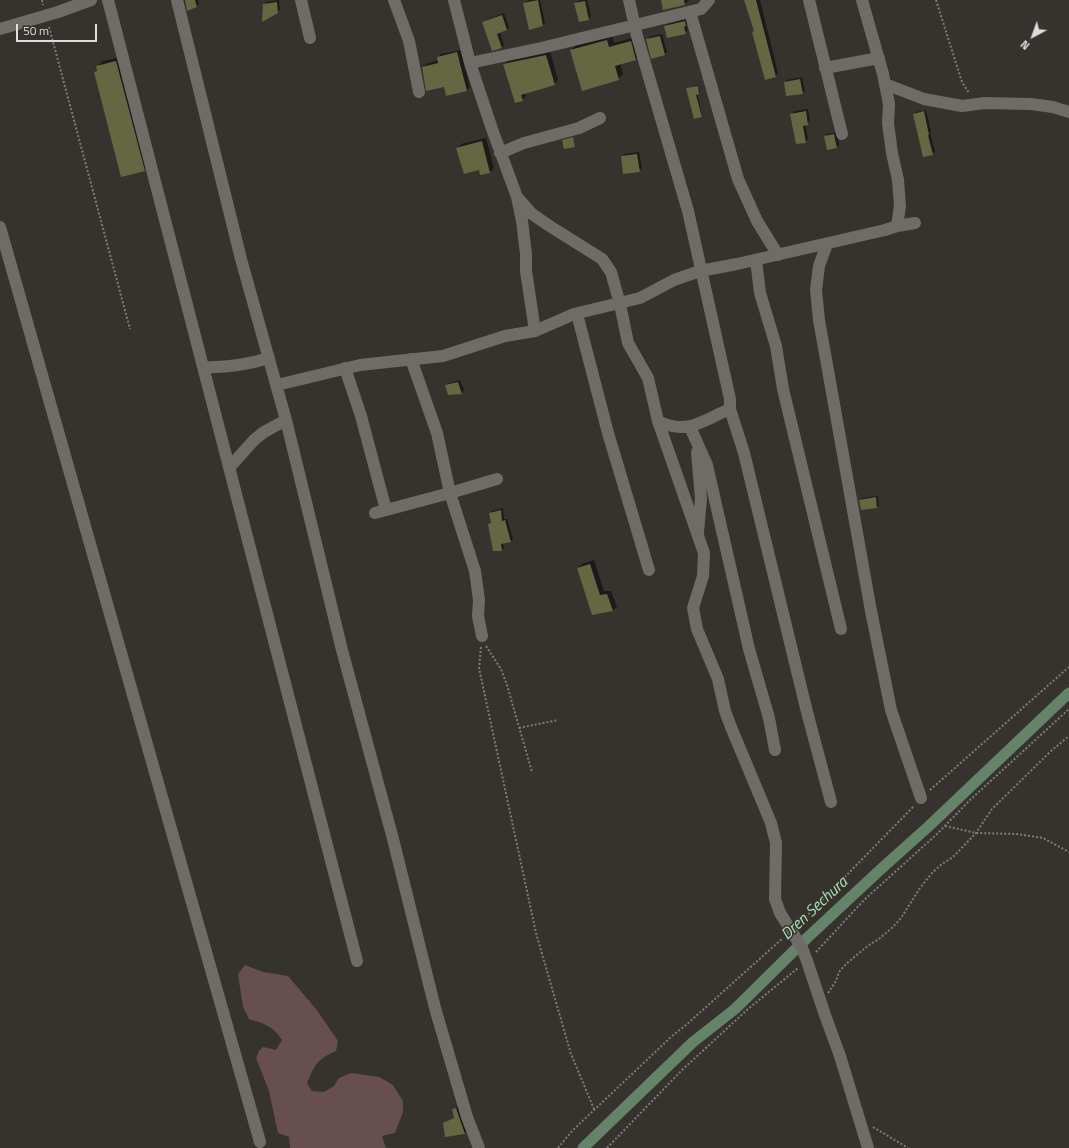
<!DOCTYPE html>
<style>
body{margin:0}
#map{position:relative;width:1069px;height:1148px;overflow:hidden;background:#36332f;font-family:"Titillium Web",sans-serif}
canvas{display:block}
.north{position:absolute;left:1013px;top:16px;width:40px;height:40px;-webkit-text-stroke:3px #36332f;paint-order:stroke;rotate:221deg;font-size:11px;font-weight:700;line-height:16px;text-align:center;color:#deddda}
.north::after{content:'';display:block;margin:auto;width:14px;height:18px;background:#deddda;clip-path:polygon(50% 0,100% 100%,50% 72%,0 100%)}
.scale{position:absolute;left:16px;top:24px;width:81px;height:18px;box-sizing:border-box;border:2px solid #deddda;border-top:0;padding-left:5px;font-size:12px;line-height:14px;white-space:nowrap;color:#deddda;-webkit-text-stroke:3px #36332f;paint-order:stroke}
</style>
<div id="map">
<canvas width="1069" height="1148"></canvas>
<div class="north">N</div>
<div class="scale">50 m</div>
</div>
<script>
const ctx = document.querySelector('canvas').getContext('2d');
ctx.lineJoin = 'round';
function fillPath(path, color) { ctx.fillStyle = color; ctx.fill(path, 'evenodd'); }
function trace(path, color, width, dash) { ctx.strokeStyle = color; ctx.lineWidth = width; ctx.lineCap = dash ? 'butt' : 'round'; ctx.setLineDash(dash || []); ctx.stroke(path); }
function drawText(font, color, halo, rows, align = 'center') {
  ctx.font = font + ' "Titillium Web",sans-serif'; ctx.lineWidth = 3; ctx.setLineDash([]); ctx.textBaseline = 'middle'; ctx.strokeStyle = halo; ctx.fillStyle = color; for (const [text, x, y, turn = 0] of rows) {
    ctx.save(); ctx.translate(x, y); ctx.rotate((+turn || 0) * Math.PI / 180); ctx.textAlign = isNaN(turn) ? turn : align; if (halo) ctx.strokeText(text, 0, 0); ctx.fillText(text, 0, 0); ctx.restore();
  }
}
fillPath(new Path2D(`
 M245 965 263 972 288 976 316 1009 338 1041 336 1051C317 1059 315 1065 307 1083L312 1091 324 1092 334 1086 339 1078 351 1073 379 1077 393 1085 403 1101V1112L395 1133 382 1136 386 1148H290L289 1137 278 1133 269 1091 256 1058 259 1051 263 1047 276 1050 282 1040C273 1026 265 1024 249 1019L243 1007 238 974Z`), '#674e50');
fillPath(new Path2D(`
 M186 0H198L199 4 197 7Z
 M279 0 280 10 277 12 264 5 266 2Z
 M529 0H540L545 23 543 25 529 28 524 3Z
 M583 0H587L591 16 589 19 575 4 578 1Z
 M662 0H689L685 4Z
 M746 0H760L778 73 775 76 755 31Z
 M504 13 509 27 507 30 500 32 504 45 502 48 493 49 484 22 486 20Z
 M687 19 688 23 686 25 688 30 685 33 665 26 668 24Z
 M662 34 667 52 665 54 647 40 649 37Z
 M612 35 614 43 635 37 640 54 636 59 620 63 623 74 618 79 571 50 576 45Z
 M461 50 470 87 467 90 423 67 426 64 439 60 438 58 441 54Z
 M550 51 558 80 554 84 525 92 526 96 522 100 504 64 508 60Z
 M121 57 149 165 144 170 95 72 98 70 97 66 103 61Z
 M802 77 805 91 802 93 785 82 787 80Z
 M698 85 700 92 697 93 702 115 701 116 687 88Z
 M808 109 810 121 805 124 808 139 805 142 792 114 794 111Z
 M926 110 931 131 930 133 935 151 933 154 914 114 916 112Z
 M837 132 839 145 837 147 825 137 827 134Z
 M486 138 494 168 490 172 481 174 480 169 458 148 461 144Z
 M639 152 642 168 639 171 622 157 624 154Z
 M460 380 464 390 462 393 449 394 446 385 449 383Z
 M878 496 879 505 877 507 860 500 862 498Z
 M503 508 504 519H507L513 539 511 541 503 543 504 548 501 550 490 524 492 522 490 514 492 511Z
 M594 560 604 591H611L617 607 613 610 593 614 578 568 582 564Z
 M459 1106 467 1130 465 1133 446 1136 444 1124 455 1117 453 1110Z`), '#0007');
trace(new Path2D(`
 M583 1148 693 1042 735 1009 807 938 881 869 929 826 1069 693`), '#648368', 11);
fillPath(new Path2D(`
 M185 0H195L197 7 187 11Z
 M538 0 543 26 529 30 523 3Z
 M661 0H684L685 5 663 10Z
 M744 0H756L776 77 765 80 752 32 754 31Z
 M585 1 589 20 579 22 574 3Z
 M277 2 278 13 262 22 263 4Z
 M502 15 507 30 497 34 502 48 492 51 482 22Z
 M685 21 686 26 684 27 686 34 667 38 664 26Z
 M660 36 665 55 651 59 646 39Z
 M607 40 609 47 631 41 636 60 615 66 619 80 582 91 570 50Z
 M457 52 467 91 446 96 444 87 426 91 422 67 438 63 437 57Z
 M546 55 555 85 521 95 523 101 515 103 503 64Z
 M116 61 145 171 121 177 94 72 97 71 96 66Z
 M800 79 803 94 786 96 784 82Z
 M698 86 699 94 696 95 702 117 694 119 686 88Z
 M806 111 808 125 803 126 806 143 796 144 790 114Z
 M924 111 929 135H928L933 155 923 157 913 114Z
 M834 134 837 148 827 150 824 136Z
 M573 137 575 147 564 149 562 140Z
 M482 141 490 173 480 175 479 170 464 174 456 148Z
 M637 154 640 172 623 174 621 156Z
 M458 382 462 394 448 395 445 385Z
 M876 497 877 508 861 510 859 500Z
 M501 510 502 521 505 520 511 542 501 544 502 551H493L488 524 491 523 489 513Z
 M590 564 600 595 607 594 613 611 592 615 577 568Z
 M456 1108 465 1134 445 1137 443 1123 454 1118 452 1109Z`), '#636742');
trace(new Path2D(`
 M42 0 43 5
 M936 0 962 82 969 93
 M49 27 130 329
 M486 646 501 669 507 685 532 772
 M481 647 479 668 536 933 571 1054 594 1109
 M519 728 558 720
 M930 790 1069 667
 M945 826 976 833 1017 834 1043 838 1069 852
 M800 923 914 806
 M816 952 864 900 937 834 970 800 1069 709
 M828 993 836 981 839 972 847 963 869 945 879 939 893 927 901 918 920 888 932 873 942 864 953 857 976 833 992 809 1051 751 1069 736
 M873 1127 908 1148
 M558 1148 572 1131 671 1037 686 1025 783 938
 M607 1148 681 1071 748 1009 798 968`), '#7e7c79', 2, [2, 2]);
trace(new Path2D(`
 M108 0 357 961
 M177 0 241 259 286 420 342 650 393 839 435 1008 467 1117 479 1148
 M301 0 310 38
 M394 0 409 41 419 92
 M454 0 470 63 492 129 517 197 522 221 526 254V271L535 331
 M629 0 637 36 688 211 730 399V409L744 453 807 712 831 802
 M809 0 842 134
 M862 0 883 74 889 104 888 123 892 153 898 180 900 206 897 226
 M690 12 738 179 757 221 778 255
 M0 29 58 12 91 0
 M470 63 541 48 701 9 709 0
 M825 68 879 58
 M885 84 924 99 962 106 985 103 1031 104 1053 107 1069 112
 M500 153 524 143 579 128 600 118
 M517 197 532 214 548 225 602 259 611 272 620 304 628 343 648 378 658 421 704 553 703 576 693 608 697 629 718 679 725 711 731 727 771 823 776 843 775 899 780 913 802 948 807 961 825 1015 840 1056 868 1148
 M0 227 260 1142
 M827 244 819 266 816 290 819 320 871 611 891 710 921 798
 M756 260 760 293 776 346 783 389 841 629
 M577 314 608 433 649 570
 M411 359 437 433 450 493 475 571 479 600 478 616 482 636
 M203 367C227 368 246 365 269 358
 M345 368 361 416 386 510
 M277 385 360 365 443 356 505 336 535 331 574 314 640 298 674 280 700 271 737 264 885 230 897 226 915 223
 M658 421C687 436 703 420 730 409
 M690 427 707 465 749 649 769 718 775 750
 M697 452 701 499 698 532
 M229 468 254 440 264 432 286 420
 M375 513 450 493 497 479`), '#6f6c67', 12);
drawText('italic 16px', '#abe0b1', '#36332f', [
 ["Dren Sechura",815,909,-43]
]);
</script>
